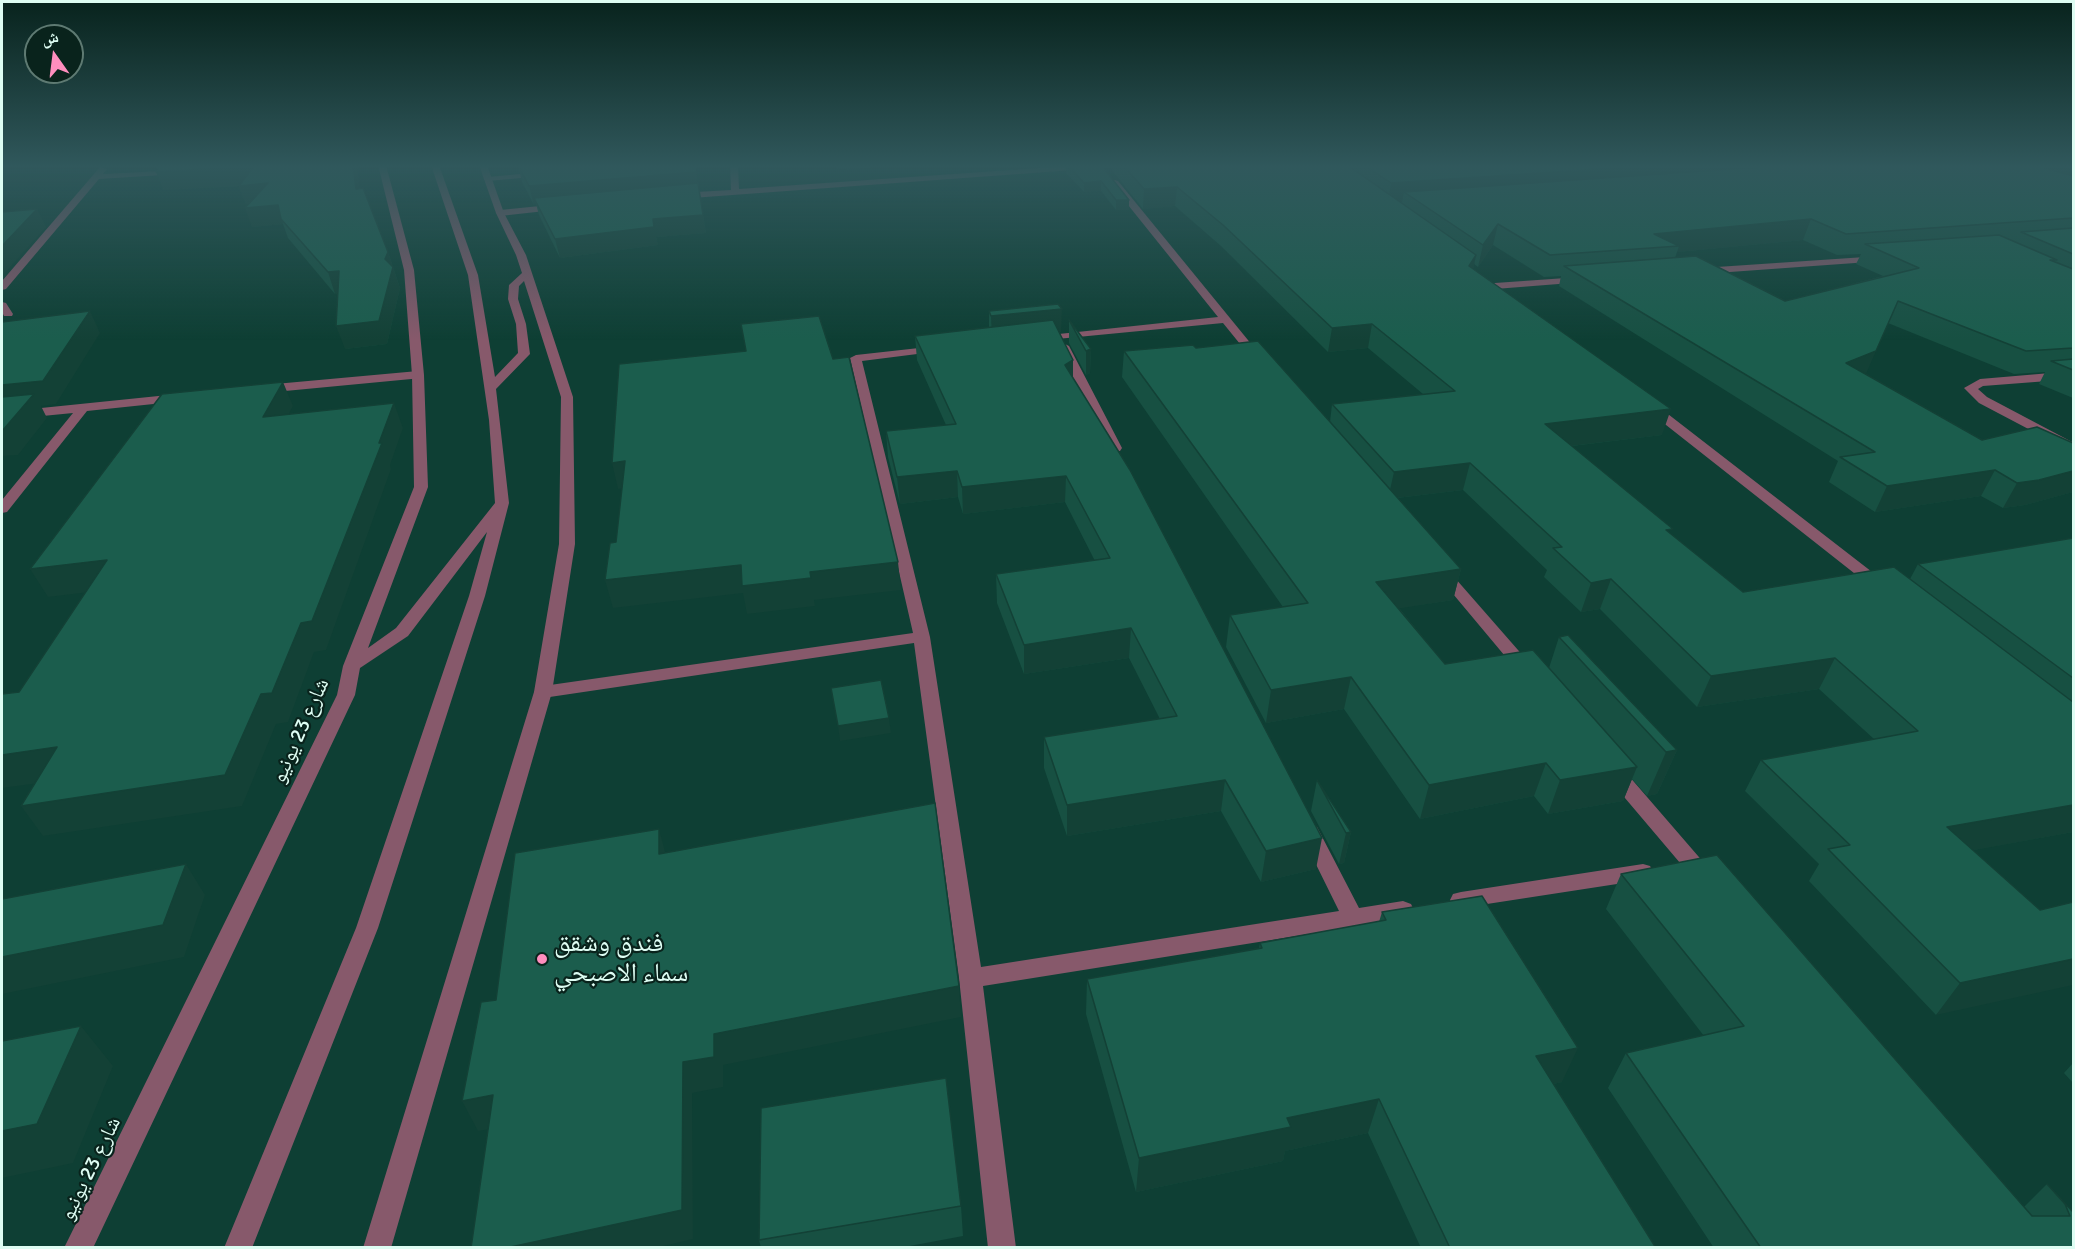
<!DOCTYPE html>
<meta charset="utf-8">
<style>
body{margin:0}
#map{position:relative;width:2075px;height:1249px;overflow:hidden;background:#0e3f34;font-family:Signika,"Noto Naskh Arabic",sans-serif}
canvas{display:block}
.frame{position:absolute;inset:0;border:3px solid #defdf3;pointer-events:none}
.north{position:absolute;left:24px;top:24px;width:60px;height:60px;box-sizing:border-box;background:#09231c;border:2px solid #5e7a72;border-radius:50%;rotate:346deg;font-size:16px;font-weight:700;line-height:24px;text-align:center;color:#defdf3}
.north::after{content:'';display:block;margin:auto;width:21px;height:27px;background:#fe8ebe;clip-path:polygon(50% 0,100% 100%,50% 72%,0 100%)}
</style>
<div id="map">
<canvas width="2075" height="1249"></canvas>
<div class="frame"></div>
<div class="north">ش</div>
</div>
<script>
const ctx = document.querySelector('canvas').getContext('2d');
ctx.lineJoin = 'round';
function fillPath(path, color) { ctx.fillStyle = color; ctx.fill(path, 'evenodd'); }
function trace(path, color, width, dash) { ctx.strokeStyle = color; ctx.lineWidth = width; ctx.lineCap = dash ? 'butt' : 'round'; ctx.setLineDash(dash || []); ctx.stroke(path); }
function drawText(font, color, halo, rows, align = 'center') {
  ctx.font = font + ' Signika,"Noto Naskh Arabic",sans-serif'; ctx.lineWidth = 4.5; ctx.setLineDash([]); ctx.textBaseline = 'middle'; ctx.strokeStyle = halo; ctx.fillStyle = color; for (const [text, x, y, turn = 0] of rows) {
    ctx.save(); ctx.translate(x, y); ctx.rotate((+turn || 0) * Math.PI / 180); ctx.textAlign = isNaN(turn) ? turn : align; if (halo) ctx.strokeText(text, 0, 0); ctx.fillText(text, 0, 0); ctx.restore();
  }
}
fillPath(new Path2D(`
 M541 172 545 174 544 176 488 181 484 179 488 177Z`), '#87596b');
fillPath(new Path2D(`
 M730 165H738L739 189 1082 165H1118L1114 167 678 199 674 196 678 193 731 190Z
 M100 167 107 169 103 174 179 170 183 172 179 174 99 179 6 289 2 290V281Z
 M1115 180 1118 181 1261 356V360H1253L1223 323 1036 341V337L1040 336 1218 317 1112 185V181Z
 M560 204 563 205V209L500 216 496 213 500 210Z
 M1880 256 1885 259 1883 261 1702 274 1697 271 1702 268Z
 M1580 277 1584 278V282L1495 289 1490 286 1495 283Z
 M2 302 6 303 13 314 12 316H4L2 312Z
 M1063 343 1069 346 1122 448 1120 451H1110L1108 448 1057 346Z
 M937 346 941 347V351L862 361 930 637 981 967 1339 911 1300 832 1303 827 1310 824 1317 827 1359 908 1403 901 1411 904 1414 910 1411 916 1403 919 983 986 1016 1248H988L959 978 914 643 543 698 537 696 534 692 537 688 543 686 913 633 850 358 856 355Z
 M418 371 422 372V378L264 393 258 389 264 385Z
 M2074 371V379L1983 386 1978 389 1987 397 2074 443V453L1979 403 1964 388 1980 379Z
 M178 394 182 395 184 398 182 401 87 411 7 512 2 513V500L73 413 2 420V412Z
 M1651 403 1655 404 1885 582 1887 585 1885 588H1873L1647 410 1645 407 1647 404Z
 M1443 568 1448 570 1532 666 1535 670 1532 674H1520L1438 576 1435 573Z
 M1615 766 1622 768 1711 871 1715 877 1711 883 1704 885 1697 883 1608 778 1605 773 1608 768Z
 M1643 864 1650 866 1654 872 1650 878 1643 880 1461 908 1453 906 1450 900 1453 894 1461 892Z`), '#87596b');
fillPath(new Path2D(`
 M378 165H386L414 270 424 375 428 487 368 648 396 628 495 503 489 420 468 275 431 165H439L478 275 495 377 518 353 516 324 508 299 509 285 522 273 516 255 496 213 479 165H487L504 213 526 255 573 397 575 544 552 692 391 1248H363L534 692 559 544 561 397 524 281 519 286 518 299 526 324 530 354 496 389 509 503 485 596 378 928 252 1248H224L356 928 469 596 487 532 408 636 360 668 355 695 93 1248H64L337 695 343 666 414 487 412 375 404 270Z`), '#87596b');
fillPath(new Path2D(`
 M518 165H695L706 233 656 237 658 245 560 258 539 215 536 204 534 205 522 182Z
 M1066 165H1101L1129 210H1116L1101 191 1084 192 1066 173Z
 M1111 165H2073V398L2039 384 2045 372 2014 374 1888 323 1865 374 1982 440 2073 443V492L2025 505 2003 508 1981 496 1875 512 1829 482 1838 461 1559 286 1561 276 1544 277 1493 245 1478 267 1474 264 1473 269 1662 435 1572 446 1671 534 1743 592 1910 579 1918 564 2073 538V832L1973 850 2040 910 1936 1015 1809 881 1819 864 1745 791 1761 760 1874 739 1819 689 1697 707 1600 609 1581 612 1544 577 1547 570 1463 490 1397 498 1461 569 1453 600 1399 608 1445 664 1549 668 1559 637 1677 750 1657 794 1647 796 1632 779 1623 801 1548 814 1534 796 1420 819 1344 709 1266 723 1226 647 1230 615 1283 607 1122 377 1124 351 1196 348 1330 422 1332 404 1423 394 1368 348 1328 352 1221 246 1175 206 1143 209 1111 169ZM1803 240 1837 255 1861 254 1856 264 1883 276 1785 301 1675 258 1677 252Z
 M156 172 360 189 388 252 400 288 387 344 345 349 338 293 335 294 288 238 283 224 252 227 248 204H246L239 186 164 190Z
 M989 311 1061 332H1059L1073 360V378L1316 869 1261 882 1221 811 1067 836 1044 768V737L1160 719 1129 658 1024 674 997 603 996 574 1095 561 1065 502 963 514 958 497 900 504 888 457 886 431 946 425 917 360 915 336 989 328Z
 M1069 320 1091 349 1090 373 1086 375 1069 343Z
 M1317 780 1351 832 1344 863 1339 864 1311 811Z
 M1621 874 2024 1207 2047 1184 2073 1212V1248H1714L1608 1088 1626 1053 1704 1036 1606 909Z
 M1382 912 1562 1082 1553 1084 1656 1248H1421L1368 1133 1285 1151 1283 1161 1136 1192 1086 1014 1087 979 1259 948 1260 943 1379 922Z
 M2073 1063V1083L2064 1073Z
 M961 1206 963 1236 899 1248H761L759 1240Z`), '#175042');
fillPath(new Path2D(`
 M353 165H357L362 208 356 189Z
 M836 165H900L837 170Z
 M1659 165H1919L1404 192 1402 202 1388 203 1391 183Z
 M2063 165H2073V181L2045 168Z
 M254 166 268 183 275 202 246 204 239 186 246 185 164 190 156 172Z
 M696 172 699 190 534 198 536 204 534 205 529 186Z
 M1101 181V191L1084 192V183Z
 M1177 187 1175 206 1143 209 1144 189Z
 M1116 200H1129V210H1116Z
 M278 205 283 224 252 227 245 208Z
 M37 209 46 227 2 276V246Z
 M703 215 706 233 656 237 658 245 560 258 555 239 653 219Z
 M1811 219 1803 240 1677 252 1679 246 1654 234Z
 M1498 224 1493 245 1478 267 1483 245Z
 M388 252 400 288 387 344 345 349 336 326 385 259Z
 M1476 255 1472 277 1469 266Z
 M339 271 347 292 335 294 328 272Z
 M1062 309 1061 332 992 339 991 316Z
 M90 311 100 333 56 404 41 406 47 418 18 455 2 456V385Z
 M1372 324 1368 348 1328 352 1332 328Z
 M1091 349 1090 373 1086 375V351Z
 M1876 351 1866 374 1846 363Z
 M1073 360V384L1065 365Z
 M283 382 293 406 274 442 263 417Z
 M394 403 403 428 390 465 391 469 326 650 314 652 288 722 276 724 242 806 43 836 21 806 261 694 301 623 379 443Z
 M1671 409 1662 435 1537 450 1545 424Z
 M625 461 631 487 618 489 612 463Z
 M1470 463 1463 490 1388 499 1394 472Z
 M1995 470 1981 496 1875 512 1887 486Z
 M957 471 958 497 900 504 897 477Z
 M2073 471V492L2025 505 2003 508 2017 483Z
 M1066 476 1065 502 963 514 962 487Z
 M107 560 123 588 48 597 30 569Z
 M898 562 901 590 814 600 815 606 747 614 743 593 613 608 605 580 741 565 810 572Z
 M1461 569 1453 600 1370 613 1376 582Z
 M1611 579 1600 609 1581 612 1591 583Z
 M1131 628 1129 658 1024 674V645Z
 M1835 658 1819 689 1697 707 1711 676Z
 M1351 677 1344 709 1266 723 1271 690Z
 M889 718 891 733 840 741 838 726Z
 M57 747 77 778 2 788V755Z
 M1677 750 1657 794 1647 796 1666 752Z
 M1546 763 1534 796 1420 819 1429 785Z
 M1637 767 1623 801 1548 814 1560 780Z
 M1225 780 1221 811 1067 836V805Z
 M2073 805V832L1926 859 1947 827Z
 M659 829 667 859 659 854Z
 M1351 832 1344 863 1339 864 1346 833Z
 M1322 838 1316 869 1261 882 1266 851Z
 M186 864 205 895 184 957 2 994V957Z
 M2073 959V985L1936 1015 1960 983Z
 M959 986 961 1017 723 1065V1087L692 1093 693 1239 655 1248H506L683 1062 714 1034Z
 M81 1026 113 1066 73 1163 2 1178V1131Z
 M1578 1048 1562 1082 1521 1091 1536 1056Z
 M493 1095 508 1126 478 1131 462 1101Z
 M1379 1099 1368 1133 1285 1151 1283 1161 1136 1192 1139 1158 1287 1118Z`), '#134136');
const building = new Path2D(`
 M159 165H353L356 189 363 188 388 252 385 259 393 267 379 321 336 326 339 271 328 272 281 219 278 205 245 208 268 183 239 186 254 166 156 172Z
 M518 165H695L696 172 529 186Z
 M1068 165H1101L1129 200H1116L1101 181 1084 183Z
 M1123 165H1347L1476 255 1469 266 1671 409 1545 424 1673 529 1666 530 1743 592 1894 567 2073 702V805L1947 827 2040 910 2073 902V959L1960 983 1828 849 1850 845 1761 760 1918 731 1835 658 1711 676 1611 579 1591 583 1553 548 1562 547 1470 463 1394 472 1332 404 1455 391 1372 324 1332 328 1223 225 1177 187 1144 189Z
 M1364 165H1659L1391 183Z
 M1789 165H2063L2045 168 2073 176V218L1846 234 1811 219 1654 234 1679 246 1550 255 1498 224 1483 245 1404 192Z
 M698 183 703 215 653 219 654 227 555 239 534 198Z
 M37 209 2 246V212Z
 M2073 228V254L2021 232Z
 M1999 235 2057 260H2050L2073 269V348L2026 351 1898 301 1876 351 1846 363 1982 440 2037 427 2073 443V471L2039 480 2017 483 1995 470 1887 486 1840 457 1875 452 1564 266 1696 256 1785 301 1919 268 1865 244Z
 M1058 304 1062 309 991 316 989 311Z
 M90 311 43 381 2 385V322Z
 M819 316 833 359 849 357 898 562 810 572 811 578 742 586 741 565 605 580 610 543 616 542 625 461 612 463 619 364 746 351 741 324Z
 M1053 320 1073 360 1065 365 1130 470 1322 838 1266 851 1225 780 1067 805 1044 737 1177 716 1131 628 1024 645 996 574 1110 558 1066 476 962 487 957 471 897 477 886 431 956 424 915 336Z
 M1069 320 1091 349 1086 351Z
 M1258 341 1461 569 1376 582 1445 664 1533 650 1637 767 1560 780 1546 763 1429 785 1351 677 1271 690 1230 615 1308 603 1124 351 1193 345 1196 348Z
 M2073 359V370L2051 361Z
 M283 382 263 417 394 403 379 443H382L312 621 301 623 272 693 261 694 225 775 21 806 57 747 2 755V694L19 692 107 560 30 569 162 394Z
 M34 394 3 430 2 431V397Z
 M2073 538V678L1918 564Z
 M1568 635 1677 750 1666 752 1559 637Z
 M881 680 889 718 838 726 831 688Z
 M1317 780 1351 832 1346 833Z
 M935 803 959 986 714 1034V1057L683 1062 682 1210 506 1248H471L493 1095 462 1101 481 1002 496 1000 515 853 659 829V854Z
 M1717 855 2032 1216H2070L2065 1204 2047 1184 2073 1212V1248H1761L1626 1053 1744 1026 1621 874Z
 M186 864 163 925 2 957V899Z
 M1482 896 1578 1048 1536 1056 1656 1248H1450L1379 1099 1287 1118 1291 1127 1139 1158 1087 979 1262 948 1260 943 1386 920 1382 912Z
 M81 1026 37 1124 2 1131V1041Z
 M946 1078 961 1206 759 1240 761 1108Z`);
fillPath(building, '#1b5d4d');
trace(building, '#134136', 1.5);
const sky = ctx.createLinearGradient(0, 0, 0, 340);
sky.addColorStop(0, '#08231d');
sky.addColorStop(0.49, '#30585c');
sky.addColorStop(1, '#30585c00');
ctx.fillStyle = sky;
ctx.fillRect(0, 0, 2075, 340);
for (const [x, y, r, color] of [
 [542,959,6,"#fe8ebe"]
]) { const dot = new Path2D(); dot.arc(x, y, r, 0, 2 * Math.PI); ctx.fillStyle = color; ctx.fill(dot); trace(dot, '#09231c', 2); }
drawText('21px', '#defdf3', '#09231c', [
 ["شارع 23 يونيو",301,731,-66],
 ["شارع 23 يونيو",91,1169,-64]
]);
drawText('26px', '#defdf3', '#09231c', [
 ["فندق وشقق",554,944],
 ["سماء الاصبحي",554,974]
], 'left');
</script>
